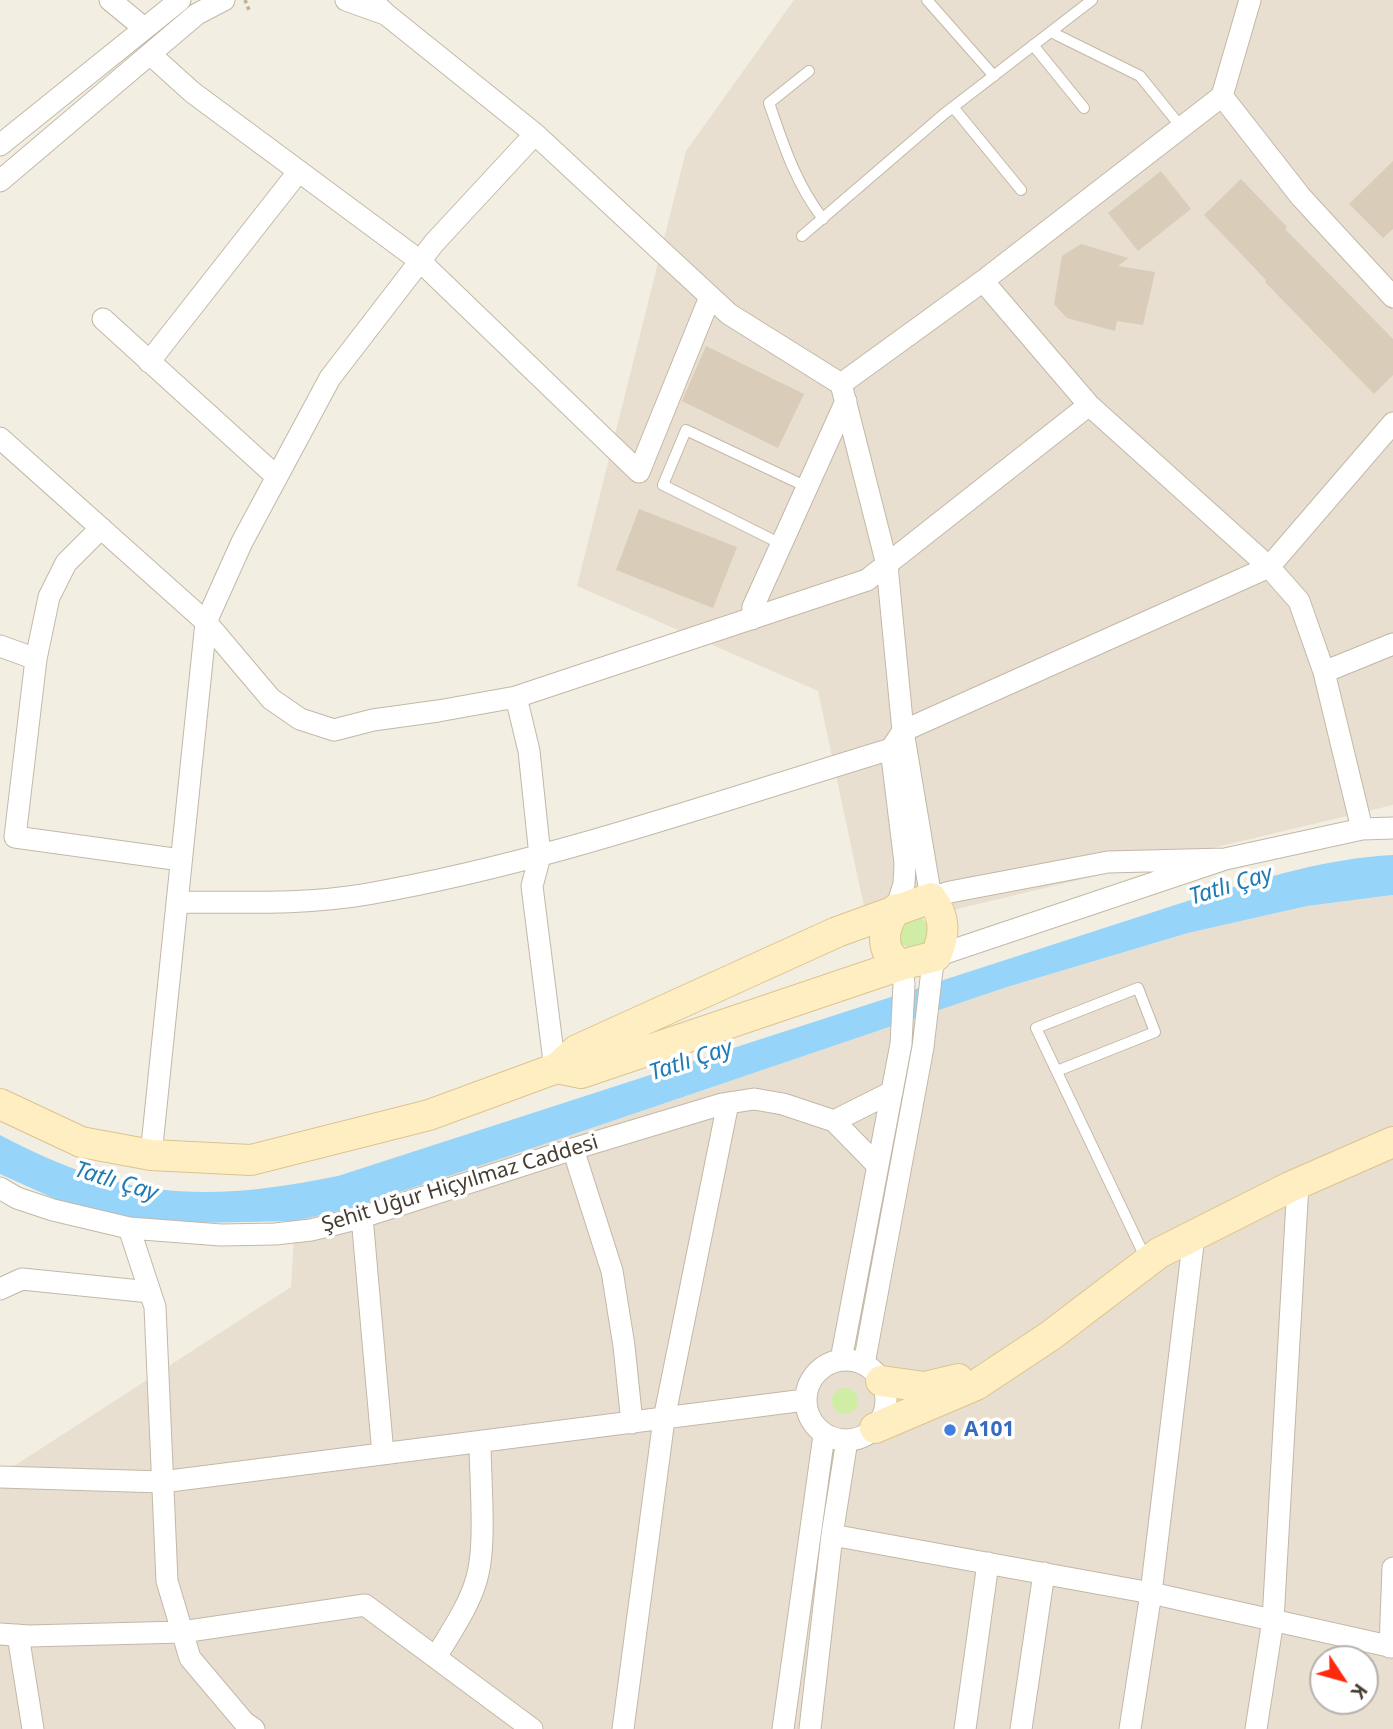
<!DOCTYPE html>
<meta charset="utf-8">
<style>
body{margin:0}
#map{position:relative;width:1393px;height:1729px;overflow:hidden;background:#f3eee2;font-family:"Noto Sans",sans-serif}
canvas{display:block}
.north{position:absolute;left:1309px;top:1645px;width:70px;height:70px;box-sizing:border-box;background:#fff;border:2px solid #b5b1ad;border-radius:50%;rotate:126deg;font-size:19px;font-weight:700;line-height:28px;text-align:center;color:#463d32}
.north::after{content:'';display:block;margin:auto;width:24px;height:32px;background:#ff290e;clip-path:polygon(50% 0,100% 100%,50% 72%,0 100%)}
</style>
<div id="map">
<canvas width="1393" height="1729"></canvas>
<div class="north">K</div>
</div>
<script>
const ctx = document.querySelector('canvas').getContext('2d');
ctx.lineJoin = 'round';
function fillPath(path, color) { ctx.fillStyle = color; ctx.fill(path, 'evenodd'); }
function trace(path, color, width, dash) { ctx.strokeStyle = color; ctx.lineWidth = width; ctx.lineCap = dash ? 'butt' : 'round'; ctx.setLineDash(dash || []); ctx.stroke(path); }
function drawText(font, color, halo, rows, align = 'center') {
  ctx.font = font + ' "Noto Sans",sans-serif'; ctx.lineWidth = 7; ctx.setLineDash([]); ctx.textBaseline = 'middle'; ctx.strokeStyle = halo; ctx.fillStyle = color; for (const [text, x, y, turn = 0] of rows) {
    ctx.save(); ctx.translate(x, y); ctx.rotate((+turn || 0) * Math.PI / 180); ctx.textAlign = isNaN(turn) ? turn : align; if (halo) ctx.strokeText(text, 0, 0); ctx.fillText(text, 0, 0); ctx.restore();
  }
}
fillPath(new Path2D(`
 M794 0H1393V805L869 930 818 691 577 586 686 151Z
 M1393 895V1729H0V1475L291 1287 295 1221 518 1153 1007 987 1188 933 1307 906ZM1323 1659H1365V1701H1323Z`), '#e8dfd0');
fillPath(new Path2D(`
 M921 917 928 925C928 929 929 938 926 942 924 945 919 945 915 946 899 950 898 938 897 925Z
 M832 1401a13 13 0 1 1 26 0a13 13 0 1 1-26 0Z`), '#d0eda5');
fillPath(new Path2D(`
 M1393 855V895L1307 906 1188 933 1007 987 518 1153 351 1208 295 1221 194 1223 137 1219 62 1202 0 1174V1135C121 1200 206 1203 338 1176L1203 896C1265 878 1328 858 1393 855Z`), '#96d4f9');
fillPath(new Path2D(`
 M1393 161V229L1383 238 1349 204Z
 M1161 171 1191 209 1138 251 1108 213Z
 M1241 179 1287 227 1285 229 1393 339V375L1374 394 1265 282 1266 280 1204 215Z
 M1081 244 1128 258 1118 266 1155 272 1143 325 1117 321 1115 331 1067 318 1054 304 1062 256Z
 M706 346 804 394 778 448 682 401Z
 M639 509 737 547 713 608 616 570Z`), '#d9ccb9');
const lane = new Path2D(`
 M927 0 994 76
 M1051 32 1140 76 1182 128
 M1033 45 1084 108
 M809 71 769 103C784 146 795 182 823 219
 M953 107 1021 190
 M802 236 944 114 1092 0
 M781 544 663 485 686 430 807 487
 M1057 1071 1155 1032 1138 988 1036 1028 1146 1259`);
const street = new Path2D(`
 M110 0 144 28
 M346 0 385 14
 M371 0 387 15 535 134 729 314 841 384
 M150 54 192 92 420 261 639 472 710 297
 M1222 96 1301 197 1393 297
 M0 145 180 0
 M0 181 197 14 224 0
 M983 281 1089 405 1269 567 1299 601 1324 672 1362 829
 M103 319 277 477
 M149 362 299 171
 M0 438 206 622 271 699 300 719 334 730 373 720 438 711 516 697 529 751 540 856 532 886 555 1069
 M101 528 66 563 49 597 36 659 15 837 181 860
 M752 619 753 607 846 401
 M0 646 36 659
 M1324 672 1393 644
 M516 697 867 580 1089 405
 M891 749 905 863 904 884 896 909
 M1225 859 1108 862 950 892 931 898 903 731 887 565 841 384 983 281 1222 96 1250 0
 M177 902C241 902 305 905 368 894 546 863 719 801 891 749L903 731 1269 567 1393 423
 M834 1121 892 1092
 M573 1149 612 1271 624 1346 632 1423
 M151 1155 206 622 242 542 330 378 434 243 535 134
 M0 1188 17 1198 53 1210 129 1228 221 1235 275 1234 311 1230 356 1219 573 1149 722 1104 754 1099 783 1104 834 1121 878 1166
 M362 1217 383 1454
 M129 1228 155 1307 167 1581 190 1658 244 1722 254 1729
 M0 1289 22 1279 150 1292
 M806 1400a40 40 0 1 1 80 0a40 40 0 1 1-80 0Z
 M841 1360 901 1044 904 984 901 965
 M864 1364 923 1047 932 970 936 956 1225 859 1362 829 1393 828
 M0 1477 162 1482 805 1400
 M832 1535 1151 1593 1393 1647
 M0 1634 29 1636 182 1632 365 1605 532 1729
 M18 1635 33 1729
 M1390 1647 1393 1568
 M436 1657C450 1633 468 1608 476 1581 487 1547 480 1480 480 1442
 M623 1729 664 1419 728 1103
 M783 1729 824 1435
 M810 1729 832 1535 847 1440
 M965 1729 988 1563
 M1021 1729 1044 1573
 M1130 1729 1151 1593 1194 1236
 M1256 1729 1273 1620 1298 1184`);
const secondary = new Path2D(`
 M896 909C882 928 879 952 901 965
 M0 1104 81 1142 151 1155 251 1160 429 1115 557 1068 577 1050 837 932 931 898C946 918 945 934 936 956L901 965 581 1073 557 1068
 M881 1381 925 1387 958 1379
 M875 1428 976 1385 1050 1336 1159 1253 1290 1187 1393 1142`);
trace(lane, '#c3b8a7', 12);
trace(street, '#c3b8a7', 23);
trace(secondary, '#dcc48e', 32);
trace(new Path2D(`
 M245 0 249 10`), '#c3b193', 3.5, [3.5, 3.5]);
trace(lane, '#fff', 10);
trace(street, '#fff', 21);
trace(secondary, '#ffeec1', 30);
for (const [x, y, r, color] of [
 [950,1430,7,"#3f7fe0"]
]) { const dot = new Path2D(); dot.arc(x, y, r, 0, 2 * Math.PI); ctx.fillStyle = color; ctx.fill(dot); trace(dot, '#fff', 2.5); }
drawText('21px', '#463d32', '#fff', [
 ["Şehit Uğur Hiçyılmaz Caddesi",460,1184,-17]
]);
drawText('bold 21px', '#366cbe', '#fff', [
 ["A101",964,1430]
], 'left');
drawText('italic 23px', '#1e7bb4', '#fff', [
 ["Tatlı Çay",1231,886,-17],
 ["Tatlı Çay",691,1061,-18],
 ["Tatlı Çay",116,1182,17]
]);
</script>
